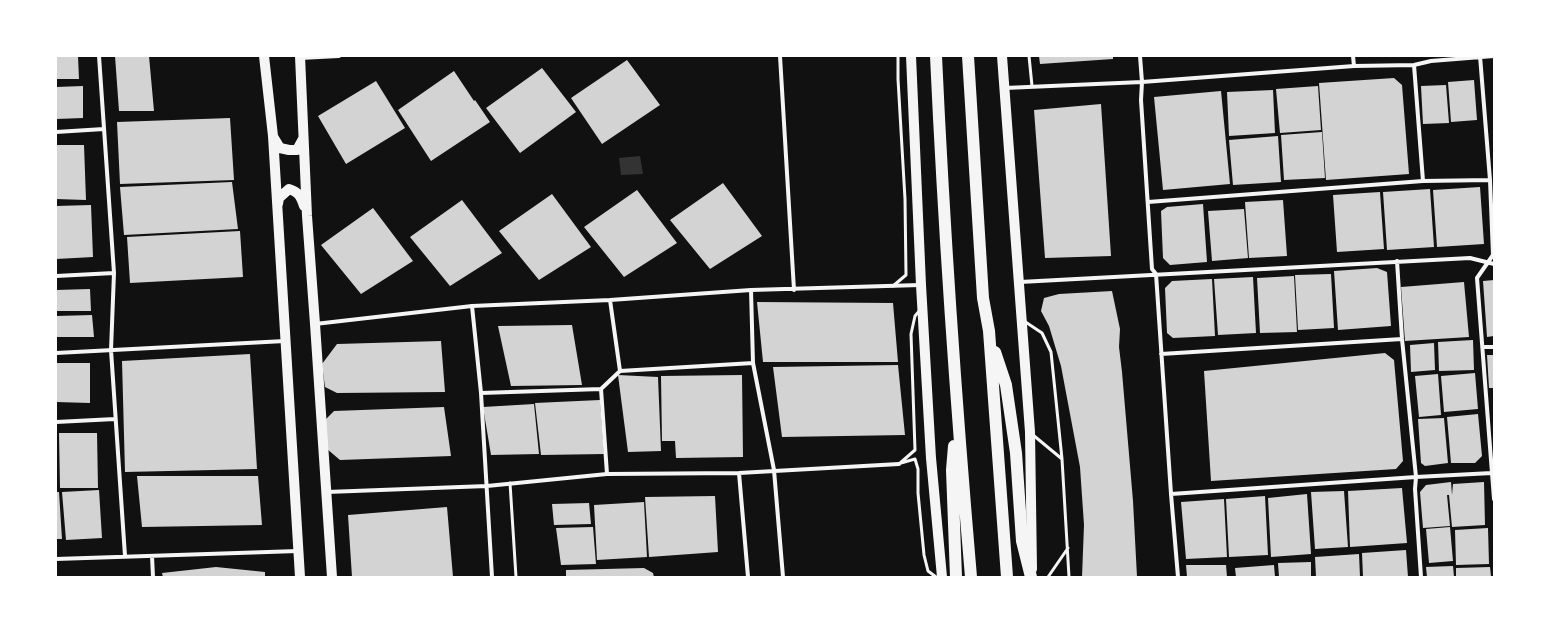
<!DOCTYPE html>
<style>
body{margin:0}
#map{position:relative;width:1550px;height:633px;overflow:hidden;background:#111;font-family:"Varela Round",sans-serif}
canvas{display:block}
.frame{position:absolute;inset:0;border:57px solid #fff;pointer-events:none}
</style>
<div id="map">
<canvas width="1550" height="633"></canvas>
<div class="frame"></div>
</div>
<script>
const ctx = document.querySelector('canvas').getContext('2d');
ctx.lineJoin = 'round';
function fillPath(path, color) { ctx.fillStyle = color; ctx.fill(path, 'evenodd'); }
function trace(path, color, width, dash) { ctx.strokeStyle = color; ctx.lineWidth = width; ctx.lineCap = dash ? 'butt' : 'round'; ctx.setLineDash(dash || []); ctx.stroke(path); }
fillPath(new Path2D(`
 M640 156 643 174 621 175 619 158Z`), '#333');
fillPath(new Path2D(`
 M56 56H78L79 79H56Z
 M115 56H149L154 111H119Z
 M1039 56H1113V59L1040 64Z
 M627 60 660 105 602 144 571 98Z
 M542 68 576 112 520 153 486 108Z
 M454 71 474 101 475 100 490 122 431 161 398 110Z
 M1394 78 1402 85 1409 174 1326 180 1319 83Z
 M1474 80 1477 120 1451 122 1448 82Z
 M376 81 405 128 346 164 318 116Z
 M1446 85 1449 123 1423 124 1421 86Z
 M83 86V118L56 119V87Z
 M1318 86 1321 130 1280 133 1276 89Z
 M1273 90 1275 133 1229 136 1227 92Z
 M1221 91 1230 184 1163 190 1154 97Z
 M1101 104 1111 256 1045 258 1034 110Z
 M230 118 234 180 120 184 117 122Z
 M1322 132 1325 178 1284 180 1281 135Z
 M1278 136 1281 182 1233 185 1229 140Z
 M56 145H84L86 200 56 199Z
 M232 182 238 229 124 235 120 187Z
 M723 183 762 236 710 269 670 220Z
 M1480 187 1484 244 1437 247 1433 190Z
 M1430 189 1434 247 1387 250 1383 192Z
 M637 190 677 243 624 277 584 227Z
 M1380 192 1384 249 1337 252 1333 195Z
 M552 194 591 247 539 280 499 231Z
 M462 200 502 253 450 286 410 237Z
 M1283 200 1287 256 1249 258 1245 202Z
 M1203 204 1207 262 1170 265 1163 258 1161 211 1167 207Z
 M91 205 93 257 56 259V206Z
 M373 208 413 261 361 294 321 245Z
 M1244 209 1248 258 1212 261 1208 211Z
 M240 231 243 277 130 283 127 237Z
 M1377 268 1387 272 1391 326 1338 330 1334 271Z
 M1331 274 1334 328 1298 330 1295 275Z
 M1294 276 1297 332 1260 333 1257 278Z
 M1253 277 1256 333 1218 335 1214 279Z
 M1212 279 1215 336 1173 338 1167 333 1165 288 1172 281Z
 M1494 280V336L1487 337 1483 281Z
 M1464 282 1469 337 1405 341 1401 287Z
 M90 289 91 311H56V290Z
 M1112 291 1120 329 1119 347 1122 372 1133 501 1137 577H1082L1084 525 1080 467 1061 366 1049 326 1041 311 1044 298 1059 294Z
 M757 302 893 303 898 362H763Z
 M92 315 94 337H56V316Z
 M572 325 582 385 511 386 498 326Z
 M1473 340 1474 370 1439 371 1438 342Z
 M441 341 445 392 337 393 325 387 322 364 337 344Z
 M1434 343 1435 370 1411 372 1410 345Z
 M1385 353 1394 360 1403 461 1396 469 1211 481 1204 371Z
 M250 354 257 469 125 472 122 361Z
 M1487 355H1494V388H1489Z
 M56 363H90V403L56 402Z
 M898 365 905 435 782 437 773 367Z
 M1475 373 1478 409 1444 412 1441 376Z
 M1438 374 1441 415 1419 417 1415 376Z
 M618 375 658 377 661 451 628 452Z
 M742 375 743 457 676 458 675 441H662L661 376Z
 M600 400 604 454 541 455 535 403Z
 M534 404 539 454 491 455 483 407Z
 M444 407 451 456 340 460 327 449 324 421 334 411Z
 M1478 414 1482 456 1475 463H1451L1447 417Z
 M1444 418 1448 463 1425 466 1421 463 1418 419Z
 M59 433H97L98 488H60Z
 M137 476H258L262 525 142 527Z
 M1451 482 1452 495 1453 484 1484 482 1485 525 1452 527 1449 495H1447L1450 526 1423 528 1420 492 1426 485Z
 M1402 488 1407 543 1350 547 1348 491Z
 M99 490 102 538 66 540 62 492Z
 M1344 491 1348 547 1315 549 1311 492Z
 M56 492H59L62 539H56Z
 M1307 494 1311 554 1271 557 1268 498Z
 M715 496 718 552 649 557 645 497Z
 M1265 496 1268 555 1229 557 1226 499Z
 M1224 499 1227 557 1186 559 1181 502Z
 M644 502 647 557 597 560 594 505Z
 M589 503 591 524 554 525 552 504Z
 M447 507 453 577H352L348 515Z
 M593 527 596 564 561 565 556 528Z
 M1450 527 1453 561 1429 563 1426 529Z
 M1488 528 1489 564 1456 565 1455 530Z
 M1406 550 1408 577H1363L1362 553Z
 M1359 554 1360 577H1316L1315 557Z
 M1311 562V577H1279L1278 563Z
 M1186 565H1226L1227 577H1187Z
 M1274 565 1275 577H1236L1235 568Z
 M1453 566 1454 577H1427L1426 567Z
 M216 567 265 572V577H163L162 573Z
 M1490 567 1491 577H1456V568Z
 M644 568 653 573 654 577H566V570Z`), '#d3d3d3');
trace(new Path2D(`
 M1029 56 1032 86
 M893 286 906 275 905 199 898 79V56
 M1024 321 1042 333 1051 352 1062 459 1069 577
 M1033 435 1062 459
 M901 463 915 459 918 469V493L924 555 928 571 936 577
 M899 464 915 450 911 334 915 316 920 310
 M510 483 516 577
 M1048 577 1068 548`), '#f5f5f5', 3);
trace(new Path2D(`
 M99 56 114 273 111 350 125 556
 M780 56 794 290
 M1140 56 1142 82 1141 100 1152 269 1156 274 1171 494 1178 577
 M1353 56 1354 66
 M1480 56 1490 180 1493 255 1477 278 1494 499
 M300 58 339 56
 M1414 65 1423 181
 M1005 88 1142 82 1354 66 1414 65 1431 61 1494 56
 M56 132 104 129
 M1148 202 1423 181 1490 180
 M1397 261 1402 339 1416 477 1415 489 1421 577
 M56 276 114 273
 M1020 282 1470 258 1494 264
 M751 290 753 363 774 470 783 577
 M610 300 620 371
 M472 306 481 393 492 577
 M315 324 472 306 610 300 751 290 920 285
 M1483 347H1494
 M56 353 285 341
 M1161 354 1402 339
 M601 389 607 474
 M481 393 601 389 620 371 753 363
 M56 422 115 419
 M739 473 748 577
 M327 492 487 486 607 474 739 473 899 464
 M1171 494 1416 477 1492 473
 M152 556 153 577
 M56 559 298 551`), '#f5f5f5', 4);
trace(new Path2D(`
 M264 56 273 136 300 577
 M300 56 307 216 315 324 332 577
 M911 56 921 285 931 458 942 577
 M1002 56 1030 432 1032 569
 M274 138 280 148 289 150H297L303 139
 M278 204 279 198 289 189C299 192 301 197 304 206`), '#f5f5f5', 10);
trace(new Path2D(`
 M936 56C944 230 956 403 971 577
 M968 56 983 298 989 331 1007 577
 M995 352 1006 385 1016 453 1022 541 1031 577
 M954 446 952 470 956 577`), '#f5f5f5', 12);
</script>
